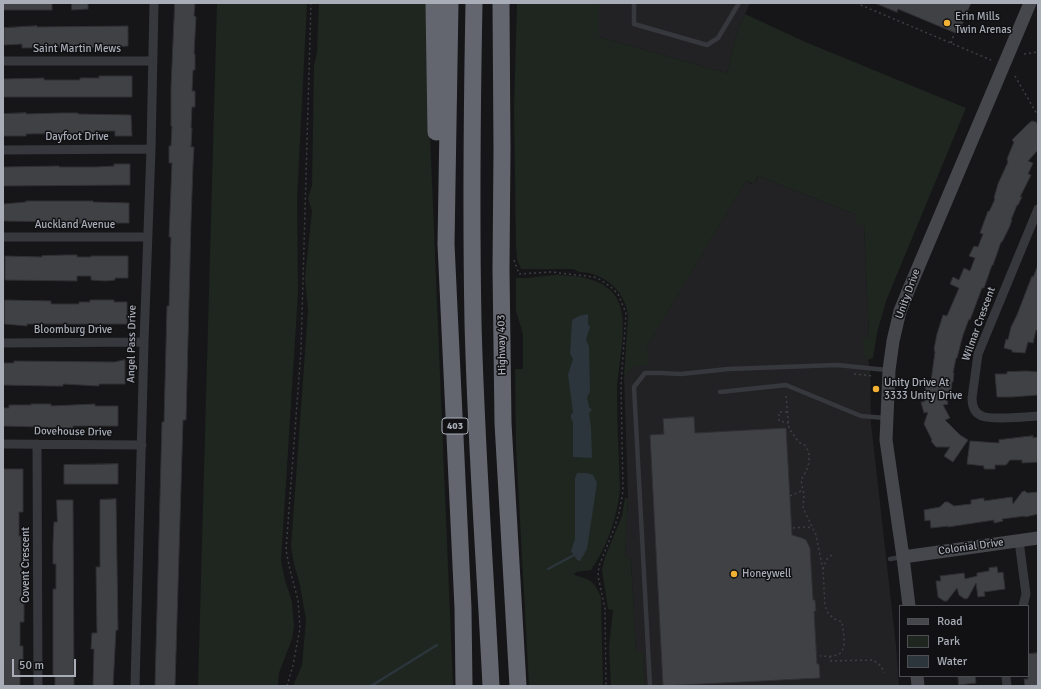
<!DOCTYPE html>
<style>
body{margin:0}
#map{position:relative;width:1041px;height:689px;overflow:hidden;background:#161618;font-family:Signika,sans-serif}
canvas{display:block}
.frame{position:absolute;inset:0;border:4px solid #a8adb8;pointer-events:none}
.legend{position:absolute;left:899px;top:605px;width:130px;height:72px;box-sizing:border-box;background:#111113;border:1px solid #4d4f55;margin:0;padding:5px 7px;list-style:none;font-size:12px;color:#a8adb8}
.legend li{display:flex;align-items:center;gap:8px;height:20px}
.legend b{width:20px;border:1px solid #4d4f55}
.scale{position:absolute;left:12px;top:659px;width:64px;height:18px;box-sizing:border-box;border:2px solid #a8adb8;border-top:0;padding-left:5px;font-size:12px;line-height:14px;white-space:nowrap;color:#a8adb8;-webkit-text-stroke:3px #111113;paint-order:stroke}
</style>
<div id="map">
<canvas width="1041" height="689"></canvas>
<div class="frame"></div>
<ul class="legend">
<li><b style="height:5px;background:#45474d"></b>Road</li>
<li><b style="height:11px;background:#1e261f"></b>Park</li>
<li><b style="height:11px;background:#2c353c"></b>Water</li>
</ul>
<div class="scale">50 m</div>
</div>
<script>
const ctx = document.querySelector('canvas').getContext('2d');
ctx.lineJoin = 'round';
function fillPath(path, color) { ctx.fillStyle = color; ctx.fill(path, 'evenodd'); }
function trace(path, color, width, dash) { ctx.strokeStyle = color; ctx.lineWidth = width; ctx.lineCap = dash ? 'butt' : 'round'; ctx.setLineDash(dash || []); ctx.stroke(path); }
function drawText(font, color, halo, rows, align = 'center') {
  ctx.font = font + ' Signika,sans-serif'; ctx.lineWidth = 3; ctx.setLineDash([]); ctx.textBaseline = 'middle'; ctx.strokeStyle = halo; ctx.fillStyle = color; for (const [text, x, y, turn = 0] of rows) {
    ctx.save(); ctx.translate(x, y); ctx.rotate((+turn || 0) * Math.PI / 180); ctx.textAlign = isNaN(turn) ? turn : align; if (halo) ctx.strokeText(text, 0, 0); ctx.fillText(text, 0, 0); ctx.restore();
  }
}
fillPath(new Path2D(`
 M599 3H750L737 33 727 73 599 37Z
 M758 176 857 215 858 225H864L869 338 864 354 868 360 870 368 871 423 896 646 899 686H645L643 652H636L631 560 625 556 628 498 624 376 635 366 746 181 751 184 756 182Z`), '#222225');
fillPath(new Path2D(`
 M217 3H307L297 199 298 293 281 561 285 580 292 602 294 626 292 639 279 673 278 686H198Z
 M319 3H427L428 87 453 686H293L302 665 306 620 300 585 294 564 291 547 308 310 305 278 312 211 308 198 312 186 314 66 317 52Z
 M517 3H599V37L727 73 737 33 745 14 803 41 966 108 886 301 877 333 873 358 868 360 864 355 863 338 869 337 864 225H858L855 221 857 215 758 176 754 184 746 181 646 348 648 350 649 365 635 366 624 376 628 315C625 294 610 278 589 273 583 272 578 273 574 269H521L517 259 516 246 514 108Z
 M556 275C576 275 604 278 616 297 631 321 617 366 617 393 617 425 619 458 620 490 617 518 607 547 591 570L576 572 574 575C590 579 594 581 601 597L603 686H529L516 446 515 369H523V334L516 311V278H527Z
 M625 498H628L625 556 631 560 636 652H643L645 686H611L609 647 613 610 608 609 602 570 605 557 622 516Z`), '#1e261f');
fillPath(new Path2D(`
 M588 314V324L590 327 586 340 589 346 590 392 587 397 589 407 592 410 589 413 591 427 592 458 573 457V422L571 419V414L573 413 568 375 573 359 570 354 572 320 579 316Z
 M577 473H587L593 475 597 483 587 549 580 561 577 560 571 551 575 539V478Z`), '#2c353c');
trace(new Path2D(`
 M548 569 576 554
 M371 686 437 645`), '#2c353c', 2.5);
const building = new Path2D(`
 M3 3H52V10H3Z
 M72 3H88V9L72 10Z
 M175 3H195L194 16 196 17 194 54H195V70H193L192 91H195V107H192L191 128H192L191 147H194L193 165 191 221 186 420H183L175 686H155L162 422H164L167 306H169L171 237H169L172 163H169V146H171L172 126H171V88Z
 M875 3H971L958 34 898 9 897 12Z
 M37 26V27L128 26V46L92 48V47L22 48V44L4 45V28Z
 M99 76H132V97H3V79L44 78V80H80V78H99Z
 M26 113V114L60 113H78V114L131 115 132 136H115V131H95V133L26 134V136H3V114Z
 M1032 121 1036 122 1038 125V150L1028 161 1033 163 1028 174 1031 175 1020 197H1022L1018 205H1017L1011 220H1012L1009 228 1002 242H1001L993 265H992L984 288H982L970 320 969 319 963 335 957 358H956L953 373H954L953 382H952L951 392 945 391 948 404 943 405 950 418 945 420 960 435 968 440 953 462 944 456 950 447H936L931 441 932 440 924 424 928 412 924 413 921 402H924L926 381H931L935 352 934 349 937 334 943 315 947 316 959 288 950 284 953 277 959 280 964 268 970 271 975 258 969 256 974 246 978 247 983 234 980 233 988 211 989 212 995 199 994 198 998 184 1008 162 1007 159 1014 142 1012 140 1027 125Z
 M114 164H130V185L3 186V167L59 166V167H96L114 166Z
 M26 201H93V202L129 203V223H113V221H93V223L60 224V222L3 221V204L26 202Z
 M66 255H77V257H91V256H128V278H115V280L105 281 91 280V276H77V281L5 280V256L42 257V256Z
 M1038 265V331L1036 330 1033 343 1028 342 1025 353 1012 352V350L1004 348 1006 339 1008 340 1011 327 1017 315 1032 276 1033 277Z
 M5 300 51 301V304H79V302H90V300H114V302H127V324H27V326L5 324Z
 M125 360V384H99V386L63 384V386H50L3 385V363H14V361L114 362Z
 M1027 371 1038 372V395L1012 397H997L995 374H1007V372Z
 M31 404H51V406L95 404V406H118V426H73V428L3 426V408H9V405H31Z
 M694 417 695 433 786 428 792 535 802 538 806 540 810 548 813 600H815L816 611H814L817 664H819L820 678 663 686 650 435 664 434 663 419Z
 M1033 436V438L1038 437V462L1022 463V460H1010L1006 465H995V469H984V466L967 464 970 441 999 443V440Z
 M118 464V484H64V465Z
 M3 469H23V512H19V536H21L22 602H24V622H20V646H23V666H20V686H4Z
 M1025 491 1027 493 1038 492V514L1025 517V516L1002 519 1003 521 994 523V520L948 527V526L931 528 930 520 925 521 924 510 940 507 945 502H948L954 506 971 504V500L984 498V501L1012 497 1013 504 1022 492Z
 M116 499 118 630H116L113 686H93L94 649H91L92 633H97L96 567H100V500Z
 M57 500H73L74 686H55V675H53V589H56V564H53V544L54 522H57Z
 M997 567 998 573 1003 572 1005 589 984 592 985 596 978 597 976 583 968 598 965 599 959 595 957 588 947 601H944L938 597 936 581H941L940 576 964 573 965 579 977 576V573L989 571V568Z
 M1038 653V686H1025L1024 679H1028V654Z
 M958 676H975L976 683 959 685Z`);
fillPath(building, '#404145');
trace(building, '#303034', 1);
trace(new Path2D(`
 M856 3 991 60
 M951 43 954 34
 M1024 54 1038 52
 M1015 76 1038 116
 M514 260 519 274 551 272 594 277 601 280 612 288 618 294 626 313 621 385 623 491 619 513 614 529 599 566 598 576 605 609 606 686
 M854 374 874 376
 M786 396 789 429C793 433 795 438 799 442 801 444 805 444 806 447 813 458 807 471 801 480L804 495 803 508 816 535 823 570 825 606 828 613 834 619 842 622C843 631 848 652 837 655 832 657 825 656 820 656
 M787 412H779V421L788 423
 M790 496 803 490
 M793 528 805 527 813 528
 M823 569 827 559 833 554
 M830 656V661L873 660 881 666 884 673
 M287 686 293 665 300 628 298 600 290 570 286 550 301 350 311 3`), '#3d3f44', 1.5, [2, 3]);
trace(new Path2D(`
 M634 3V24L707 45 718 38 739 3
 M720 392 786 385 861 416 886 418
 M890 559 902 557
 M650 686 634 387 645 373H661L681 374 728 369 837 365 887 370`), '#37383d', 4.5);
trace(new Path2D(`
 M3 61H152
 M3 150 151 149
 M1038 209 978 354 972 398C972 405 974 413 982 416 990 420 1026 417 1038 416
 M3 237H147
 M3 343 144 342
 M3 444 142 445
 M37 444 38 686
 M1019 541 1026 594 1023 606
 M1006 676 1007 686
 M135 686 144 342 151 149 154 3`), '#37383d', 9);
trace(new Path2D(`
 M903 557 1038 538
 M909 606 903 557 886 440 889 370 893 341 900 311 909 289 1030 3
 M917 676 918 686`), '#45474d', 13);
trace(new Path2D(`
 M434 3 436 132
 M450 3 446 244 463 608 464 686
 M474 3C472 109 471 216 473 322 476 444 485 565 491 686
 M501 3 502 150 501 269 503 423 518 686`), '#63666e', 17);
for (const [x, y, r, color] of [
 [947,23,4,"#f2b134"],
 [876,389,4,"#f2b134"],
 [734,574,4,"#f2b134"]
]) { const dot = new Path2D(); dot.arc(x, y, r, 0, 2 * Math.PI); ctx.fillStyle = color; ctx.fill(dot); trace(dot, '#111113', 1.5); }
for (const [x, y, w] of [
 [455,426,26]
]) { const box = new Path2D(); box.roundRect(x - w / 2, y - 8, w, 16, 3); ctx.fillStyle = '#111113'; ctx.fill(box); trace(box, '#a8adb8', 1); }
drawText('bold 10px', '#a8adb8', null, [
 ["403",455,426]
]);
drawText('11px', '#a8adb8', '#111113', [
 ["Erin Mills",955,17],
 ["Twin Arenas",955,30],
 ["Unity Drive At",884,383],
 ["3333 Unity Drive",884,396],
 ["Honeywell",742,574]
], 'left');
drawText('11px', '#a8adb8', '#111113', [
 ["Saint Martin Mews",77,49],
 ["Dayfoot Drive",77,137],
 ["Auckland Avenue",75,225],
 ["Unity Drive",908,294,-70],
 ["Wilmar Crescent",979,324,-70],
 ["Bloomburg Drive",73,330],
 ["Angel Pass Drive",132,344,-89],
 ["Highway 403",502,345,-91],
 ["Dovehouse Drive",73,432,1],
 ["Colonial Drive",971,547,-8],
 ["Covent Crescent",26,565,-90]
]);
</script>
